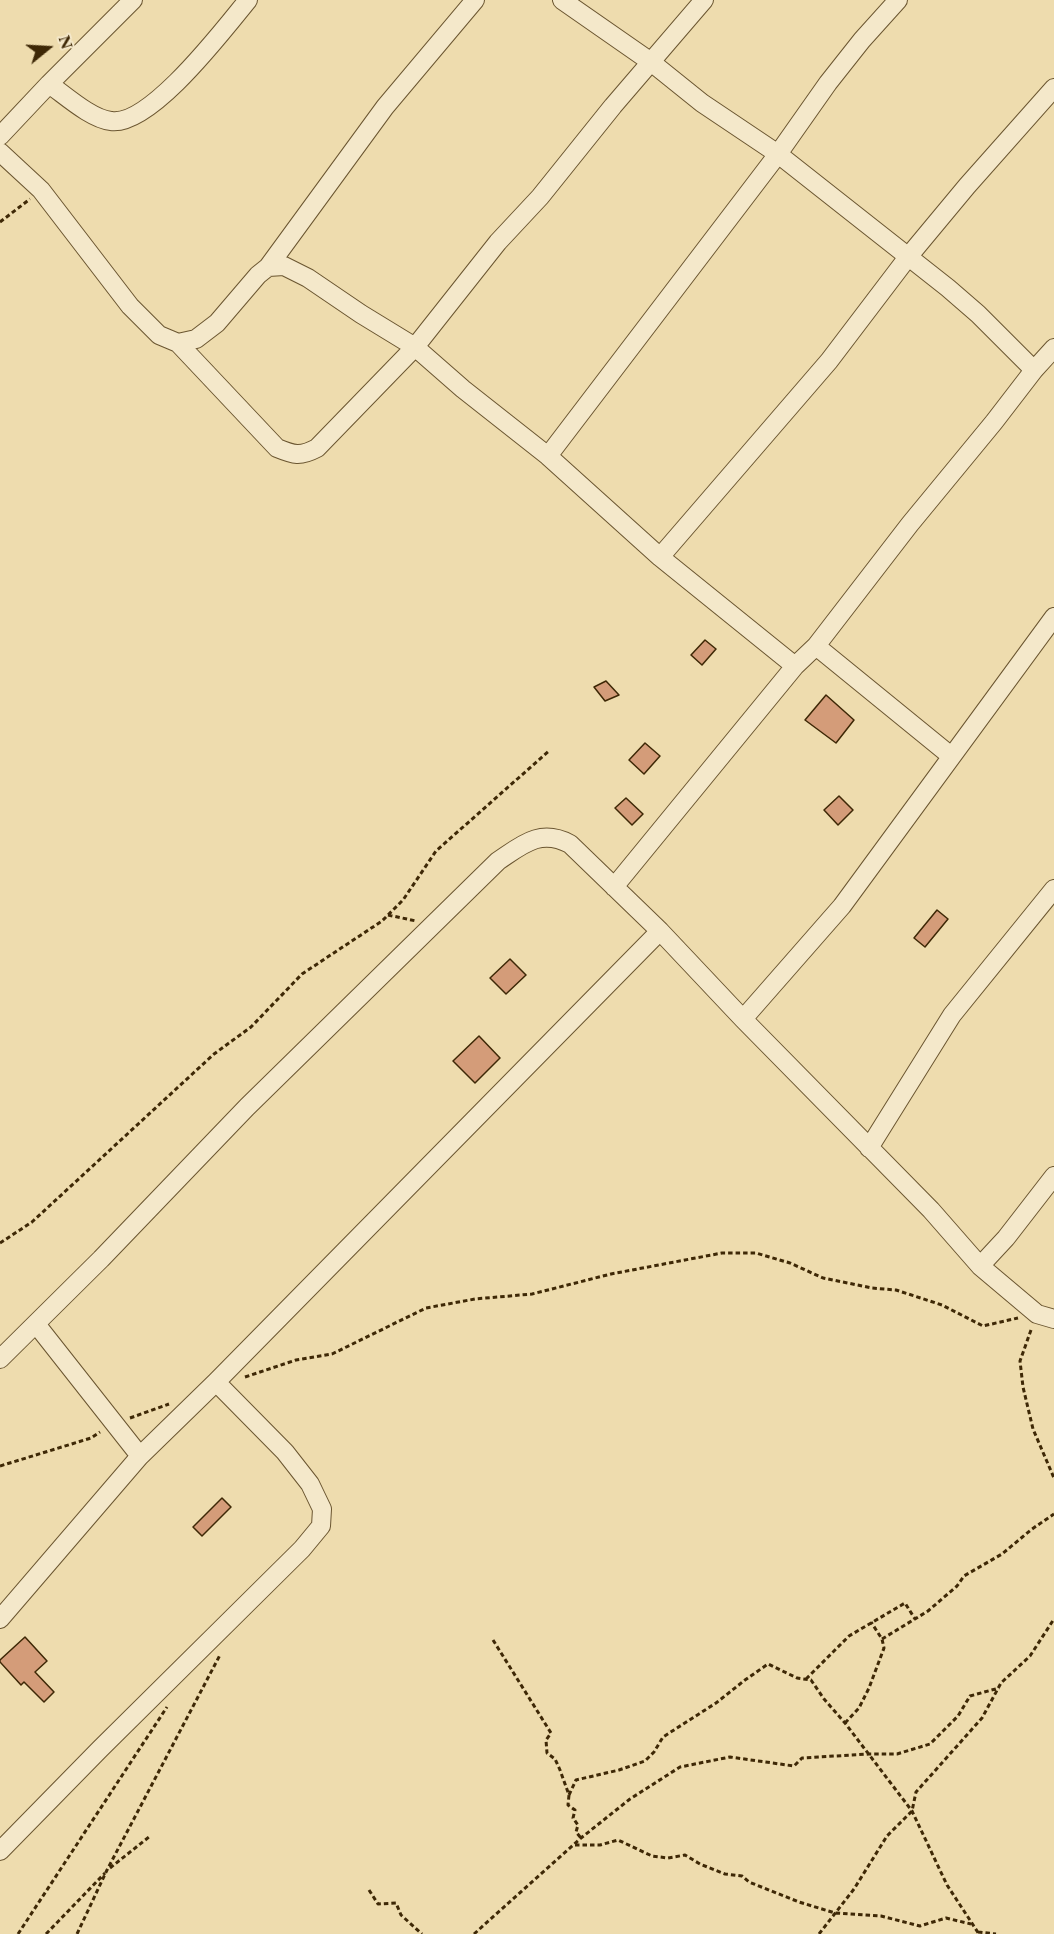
<!DOCTYPE html>
<style>
body{margin:0}
#map{position:relative;width:1054px;height:1934px;overflow:hidden;background:#eedcae;font-family:"EB Garamond",serif}
canvas{display:block}
.north{position:absolute;left:18px;top:18px;width:60px;height:60px;-webkit-text-stroke:4px #f4e8ca;paint-order:stroke;rotate:72deg;font-size:16px;font-weight:700;line-height:24px;text-align:center;color:#3e2806}
.north::after{content:'';display:block;margin:auto;width:21px;height:27px;background:#3e2806;clip-path:polygon(50% 0,100% 100%,50% 72%,0 100%)}
</style>
<div id="map">
<canvas width="1054" height="1934"></canvas>
<div class="north">N</div>
</div>
<script>
const ctx = document.querySelector('canvas').getContext('2d');
ctx.lineJoin = 'round';
function fillPath(path, color) { ctx.fillStyle = color; ctx.fill(path, 'evenodd'); }
function trace(path, color, width, dash) { ctx.strokeStyle = color; ctx.lineWidth = width; ctx.lineCap = dash ? 'butt' : 'round'; ctx.setLineDash(dash || []); ctx.stroke(path); }
const building = new Path2D(`
 M705 640 716 649 702 665 691 655Z
 M606 681 619 695 605 701 594 687Z
 M826 695 854 720 836 743 805 720Z
 M645 743 660 756 644 774 629 760Z
 M839 796 853 810 838 825 824 810Z
 M626 798 643 814 632 825 615 808Z
 M937 910 948 919 925 947 914 938Z
 M510 959 526 975 506 994 490 978Z
 M479 1036 500 1058 475 1083 453 1061Z
 M222 1498 231 1507 202 1536 193 1527Z
 M25 1637 47 1661 35 1672 54 1692 44 1702 24 1682 21 1685 0 1662V1660Z`);
fillPath(building, '#d49c79');
trace(building, '#3e2806', 1.5);
const minor = new Path2D(`
 M562 0 651 62 702 103 778 154 830 195 948 288 978 314 1034 370
 M49 84C65 95 91 119 111 121 150 127 224 29 248 0
 M0 136 49 84 133 0
 M0 152 41 190 130 306 159 335 178 343 196 339 217 323 258 275 268 267 385 107 475 0
 M268 267 284 266 308 278 361 314 415 347 463 389 548 456 660 557 795 666
 M178 343 277 448C294 455 300 457 317 448L415 347 498 242 540 197 613 106 704 0
 M548 456 778 154 828 83 862 40 898 0
 M660 557 829 361 908 257 967 186 1054 88
 M816 646 951 756
 M614 887 795 666 816 646 910 524 994 422 1034 370 1054 348
 M743 1019 842 906 1054 617
 M869 1148 952 1015 1054 889
 M980 1266 1006 1238 1054 1176
 M36 1324 140 1456
 M0 1359 101 1259 247 1107 498 861C522 845 540 828 570 844L660 931 743 1019 931 1210 980 1266 1037 1314 1054 1319
 M0 1619 140 1456 216 1382 660 931
 M0 1851 100 1749 302 1549 321 1526 322 1509 310 1484 285 1452 216 1382`);
trace(minor, '#6a5530', 20);
trace(new Path2D(`
 M0 222 30 199
 M388 915 416 921
 M0 1243 32 1222 214 1054 251 1027 302 974 382 921 403 900 436 851 550 750
 M1031 1330 1020 1361 1023 1387 1033 1429 1054 1478
 M245 1377 296 1360 332 1354 426 1308 475 1299 532 1294 611 1274 722 1253H756L790 1263 823 1278 872 1288 896 1290 942 1305 983 1326 1018 1318
 M130 1418 169 1404
 M0 1466 91 1438 100 1432
 M882 1639 928 1611 957 1586 964 1576 1002 1554 1032 1529 1054 1514
 M493 1640 551 1733 546 1740 547 1753 555 1759 560 1770 569 1795 568 1805 575 1810 573 1818 578 1825 576 1832 581 1838
 M806 1679 849 1636 905 1603 915 1619
 M845 1723 859 1708 869 1688 884 1648 882 1639 871 1622
 M569 1795 576 1780 619 1770 645 1761 654 1752 663 1737 716 1703 745 1680 768 1664 797 1678 811 1680 824 1699 845 1723 912 1811 947 1885 979 1934
 M575 1845H600L618 1840 652 1856 668 1858 685 1855 700 1864 725 1874 742 1876 749 1882 799 1902 835 1913 881 1916 920 1926 946 1918 971 1924
 M110 1868 149 1837
 M369 1890 378 1904 396 1903 401 1915 422 1934
 M978 1932 996 1934
 M18 1934 167 1707
 M46 1934 105 1873
 M77 1934 107 1870 220 1655
 M474 1934 581 1838 630 1799 680 1767 730 1757 794 1766 802 1758 869 1754H897L930 1744 958 1716 970 1696 999 1688
 M819 1934 854 1889 887 1836 912 1811 916 1792 982 1718 1001 1683 1030 1656 1054 1619`), '#3e2806', 3, [4.5, 3]);
trace(minor, '#f4e8ca', 18);
</script>
